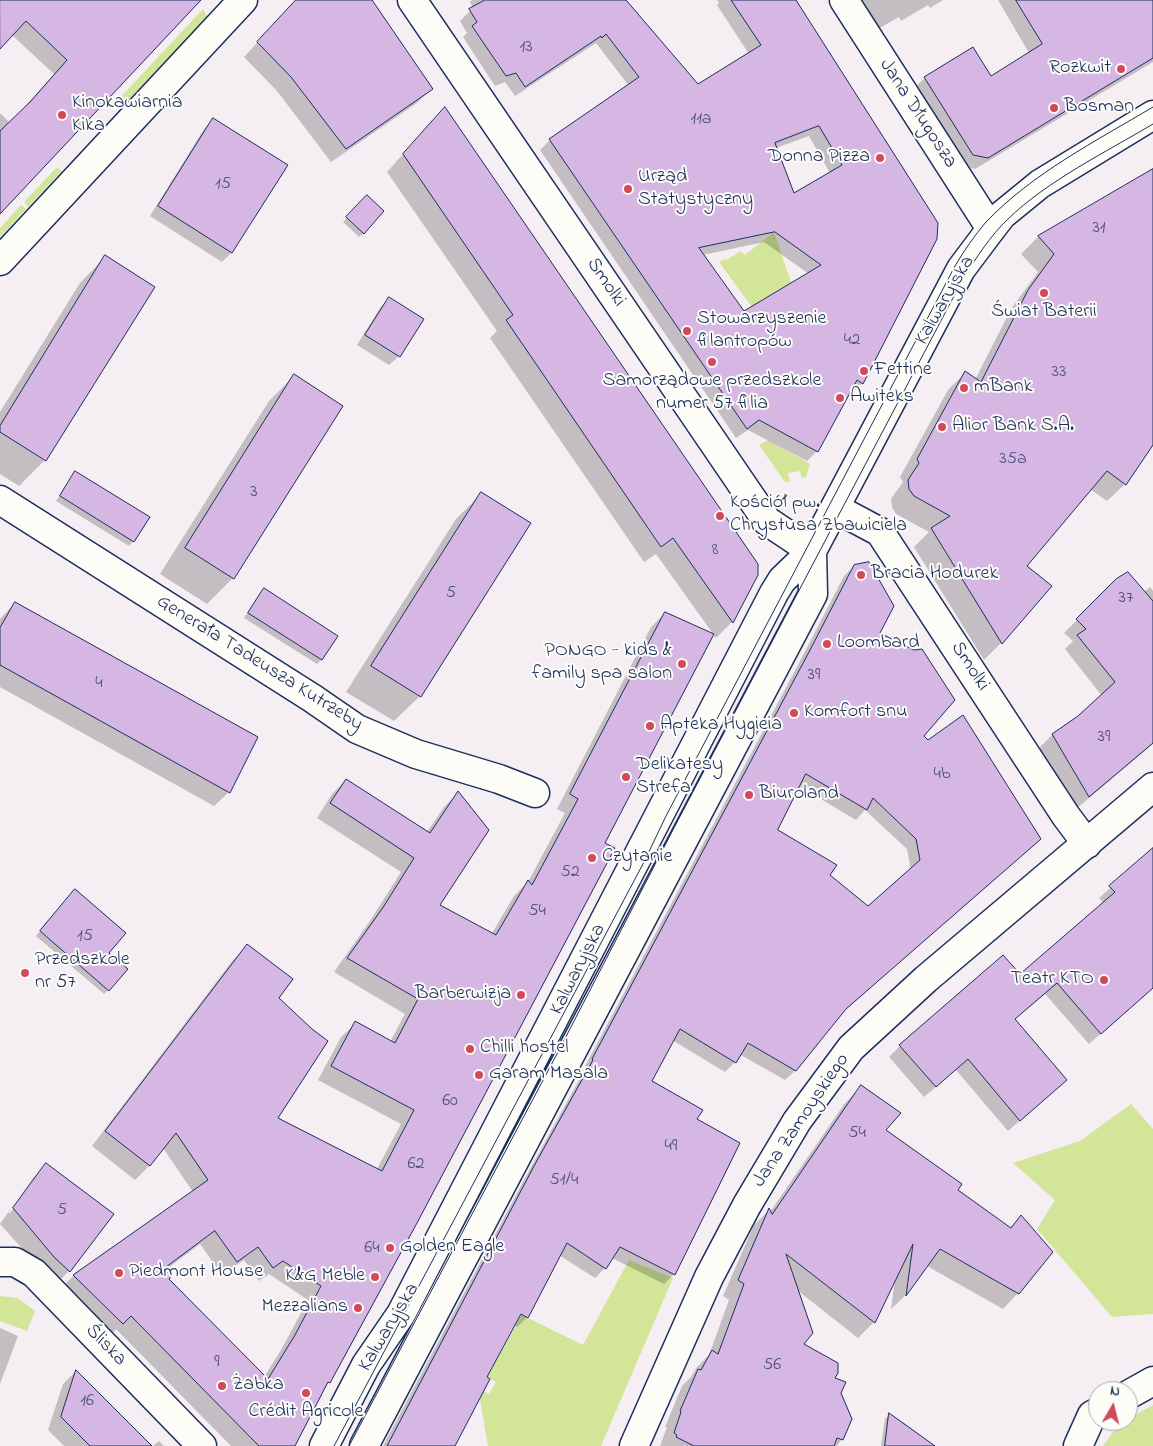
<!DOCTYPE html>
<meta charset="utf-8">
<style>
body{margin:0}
#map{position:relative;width:1153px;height:1446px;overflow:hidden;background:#f5eef3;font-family:"Indie Flower",sans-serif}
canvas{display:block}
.north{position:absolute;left:1088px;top:1381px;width:50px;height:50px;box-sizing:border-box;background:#fdfcf7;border:1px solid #a3aaba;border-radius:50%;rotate:8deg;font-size:14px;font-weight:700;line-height:20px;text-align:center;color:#1b2f5e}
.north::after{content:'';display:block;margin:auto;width:18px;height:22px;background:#d1495b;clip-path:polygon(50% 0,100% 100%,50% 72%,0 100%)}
</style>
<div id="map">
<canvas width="1153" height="1446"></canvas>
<div class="north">N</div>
</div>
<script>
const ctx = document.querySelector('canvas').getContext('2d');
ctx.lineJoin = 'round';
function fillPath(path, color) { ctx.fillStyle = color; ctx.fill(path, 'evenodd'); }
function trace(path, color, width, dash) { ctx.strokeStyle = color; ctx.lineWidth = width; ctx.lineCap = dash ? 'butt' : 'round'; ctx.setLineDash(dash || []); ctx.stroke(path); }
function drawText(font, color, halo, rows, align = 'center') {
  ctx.font = font + ' "Indie Flower",sans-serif'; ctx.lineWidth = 4; ctx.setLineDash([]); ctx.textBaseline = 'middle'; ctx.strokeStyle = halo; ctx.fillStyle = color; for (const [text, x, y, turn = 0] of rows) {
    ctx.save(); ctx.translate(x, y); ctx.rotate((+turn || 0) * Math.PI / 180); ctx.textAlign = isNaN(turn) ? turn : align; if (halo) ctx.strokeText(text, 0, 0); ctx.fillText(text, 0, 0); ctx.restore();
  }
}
fillPath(new Path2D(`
 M203 9 207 17 125 104 117 101Z
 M57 167 62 171 28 207 24 202Z
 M21 205 26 209 0 237V228Z
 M774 232 796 297 760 318 719 262 724 259 726 260 741 251 745 255Z
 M768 440 810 464 806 477 802 478 800 471 788 473 790 481 785 482 759 445Z
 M1131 1104 1153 1129V1314L1112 1317 1037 1229 1055 1200 1013 1163 1080 1141Z
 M629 1260 673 1278 601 1446H488L480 1399 470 1393 474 1386 489 1394 496 1382 487 1377 522 1315 583 1345Z
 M0 1296 18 1298 35 1311 27 1331 0 1321Z
 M1153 1405V1446H1103L1115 1429 1124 1421H1128V1419Z`), '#d3e599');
fillPath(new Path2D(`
 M0 0H199L0 212V113L10 123 54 74 12 35 0 47Z
 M296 0H367L431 89 417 103 331 162 277 91 244 57Z
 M472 0H623L698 85 749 54 717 5 719 3 717 0H794L842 76 862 383 852 393 849 392 817 451 807 461 748 430 736 438 540 150 550 140 629 86 596 43 515 96 505 82 495 86 463 37 467 33 460 21 473 8 470 2ZM809 136 830 173 794 195 776 148ZM764 242 809 274 743 313 703 255Z
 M858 0H943L930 8 928 5 901 21 899 17 876 30Z
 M998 0H1153V62L975 169 961 166 913 89 925 78H991L1029 53Z
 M214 119 232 252 222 262 150 216 204 129Z
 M429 125 757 575 732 622 716 638 656 554 644 562 490 338 497 331 387 172Z
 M1153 170V443L1125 484 1107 501 1090 489 1025 566 1050 586 1001 643 984 660 914 547 929 532 896 514 892 507 891 499 903 482 900 477 948 390 965 373 975 380 1011 309 1038 272 1021 254 1038 237Z
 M362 201 364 233 359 237 343 222Z
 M105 257 45 460 19 486 0 474V412L80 283Z
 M389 299 399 356 389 365 357 345 380 308Z
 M294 376 341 406 233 578 207 604 160 574 269 401Z
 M76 472 133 541 129 546 56 501Z
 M481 494 420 696 394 721 346 692 456 519Z
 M854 566 878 633 923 736 1040 839 842 1013 796 1070 785 1080 739 1054 735 1062 725 1072 672 1040 650 1082 696 1119 674 1274 664 1284 612 1258 605 1268 595 1278 559 1255 527 1317 517 1327 514 1325 485 1377 454 1446H383L525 1178 584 1071 583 1070 799 663 844 576ZM799 786 856 820 865 810 907 849 911 870 868 908 776 830Z
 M1117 580 1144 592 1150 587 1153 591V744L1076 809 1039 748 1052 735 1079 717 1102 696 1065 649 1073 641 1064 633Z
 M264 589 322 659 317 664 244 618Z
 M15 603 229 792 214 806 0 687V619Z
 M665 613 603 844 329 1382 324 1387 294 1446H231L116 1329 108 1338 59 1290 73 1276 193 1192 163 1148 150 1165 135 1180 92 1146 233 960 247 946 277 998V1118L377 1169 401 1124 318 1080 341 1037 356 1023 390 1042 405 1014 334 972 370 921 401 872 317 818 332 794 346 780 427 832 444 807 458 793 438 906 491 935 514 896 528 882 565 813 557 809 651 627ZM200 1244 222 1275 244 1260 259 1281 269 1274 308 1300 281 1350 264 1377 168 1279 164 1271Z
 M1153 850V988L1089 1044 1045 994 1014 1020 1054 1091 1008 1131 956 1070 924 1097 889 1057 900 1046 1020 976 1104 904 1099 898Z
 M70 895 108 953V990L104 994 36 936Z
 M861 1087 885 1130 956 1191 1010 1228 1021 1217 1018 1293 1003 1309 927 1266 905 1296 891 1309 895 1279 874 1322 858 1338 797 1290 802 1344 833 1379 840 1392 842 1439 837 1446H660L667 1427H665L682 1386 691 1377 697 1367 709 1355 729 1300 723 1296 754 1225 769 1210 770 1212 845 1103Z
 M46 1165 112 1215 69 1271 55 1285 0 1224 32 1179ZM33 1179H36L10 1213 8 1212Z
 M0 1328 18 1336 0 1384Z
 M76 1371 150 1446H64L48 1430 63 1384Z
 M890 1414 901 1423 903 1422 935 1446H881L885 1419Z
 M159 1441 164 1446H153Z`), '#0003');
const building = new Path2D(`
 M0 0H201L0 214V131L31 101 67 60 26 21 0 49Z
 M296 0H372L433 89 346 149 291 77 257 42Z
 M485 0H626L698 84 761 45 731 0H796L938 223 937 239 863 384 857 380 818 452 759 420 747 429 549 139 639 77 606 34 602 38 601 36 525 87 516 73 506 76 472 26 477 22 469 9ZM819 126 842 165 794 193 775 143ZM775 232 821 265 744 311 699 248Z
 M1016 0H1153V58L988 158 973 155 924 77 973 47 991 76 1042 44Z
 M445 107 758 564V575L733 623 673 538 661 547 506 320 513 315 403 154Z
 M213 118 288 165 232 253 158 206Z
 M1153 169V445L1126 485 1107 471 1027 566 1052 586 1002 644 931 528 950 516 914 496 909 489 908 480 919 463 917 459 965 371 981 382 1028 290 1054 254 1038 236Z
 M367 195 384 211 364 234 346 217Z
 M105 255 155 287 46 461 0 432V426Z
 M389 297 424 319 400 357 365 335Z
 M294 374 343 406 234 579 185 548Z
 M75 471 150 517 134 542 60 496Z
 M481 492 531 523 421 697 371 666Z
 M869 562 894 606 880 633 914 650 922 649 955 700 924 736 928 740 963 715 1041 839 846 1009 796 1071 748 1043 736 1063 680 1029 652 1081 703 1110 697 1119 740 1143 675 1275 620 1247 606 1269 567 1243 528 1318 521 1314 487 1377 490 1379 455 1446H387L534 1166 593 1060 592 1059 809 652 854 565ZM806 774 867 810 873 798 916 839 920 860 868 906 830 875 837 865 778 830Z
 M1128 572 1153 601V743L1089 797 1052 734 1078 716 1115 682 1077 635 1086 629 1076 619 1116 579Z
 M264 588 338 636 322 660 248 613Z
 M15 602 258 737 230 793 0 665V628Z
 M665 612 714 634 605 843 615 848 417 1223 330 1383 328 1382 295 1446H259L131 1316 123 1324 73 1275 208 1180 176 1133 150 1166 105 1131 247 944 293 979 279 998 312 1029 328 1041 278 1118 382 1171 414 1110 331 1066 355 1021 395 1043 418 999 347 958 384 906 414 858 330 803 346 779 430 833 458 791 489 830 440 905 496 935 528 880 532 885 578 799 570 794ZM215 1231 237 1262 258 1247 273 1268 283 1261 321 1286 295 1335 268 1379 169 1279 171 1276 164 1269Z
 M1153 848V988L1101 1034 1057 983 1015 1019 1067 1080 1020 1121 968 1059 936 1087 899 1045 1003 955 1020 974 1115 892 1109 886Z
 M75 889 126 933 109 953 128 969 109 991 40 931Z
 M861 1085 901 1113 886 1130 962 1184 958 1190 1011 1228 1021 1215 1053 1252 1019 1294 940 1249 906 1296 913 1244 875 1323 786 1254 813 1333 804 1344 838 1363V1373L835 1378 846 1382 841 1393 852 1419 843 1440 837 1438 834 1446H694L676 1437 677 1435 674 1433 681 1412 680 1411 698 1369 701 1370 712 1350 718 1354 744 1284 738 1280 769 1208 772 1214Z
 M46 1163 114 1214 70 1272 54 1257 13 1208Z
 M76 1370 152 1446H90L61 1417Z
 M889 1413 935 1446H885Z`);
fillPath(building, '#d6b6e3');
trace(building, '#1b2f5e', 1);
const street = new Path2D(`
 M412 0 767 521 812 551
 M844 0 991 229
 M0 261 243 0
 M0 500 312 698 357 729 416 754 499 779 535 793
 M835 508 880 532 1066 816 1087 844
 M0 1262H15L34 1273 202 1446
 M1128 1395 1153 1381
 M634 1446 709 1277 747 1205 797 1121 851 1048 926 979 1153 787
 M1078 1446 1092 1415 1098 1412`);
const secondary = new Path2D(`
 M324 1446 366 1365 401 1314 774 593 782 580 812 551 961 269 991 229 1002 215 1040 184 1153 115
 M364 1446 813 594 812 551`);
trace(street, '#1b2f5e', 31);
trace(secondary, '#1b2f5e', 31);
trace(street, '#fdfcf7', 28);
trace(secondary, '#fdfcf7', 28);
trace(new Path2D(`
 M334 1446 644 862 666 816 955 266C964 251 974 236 986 222 1033 173 1096 141 1153 107
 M349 1446 558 1052 676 824 964 277C977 257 990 236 1008 219 1047 181 1106 152 1153 124`), '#1b2f5e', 1);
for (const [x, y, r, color] of [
 [1121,69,5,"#d1495b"],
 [1054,108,5,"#d1495b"],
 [62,115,5,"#d1495b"],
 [880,158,5,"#d1495b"],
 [628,189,5,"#d1495b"],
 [1044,293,5,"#d1495b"],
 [687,331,5,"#d1495b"],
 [712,362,5,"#d1495b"],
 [864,371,5,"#d1495b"],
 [964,388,5,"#d1495b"],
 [840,398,5,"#d1495b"],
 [942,427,5,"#d1495b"],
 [720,516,5,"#d1495b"],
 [861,575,5,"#d1495b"],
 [827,644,5,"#d1495b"],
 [682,664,5,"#d1495b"],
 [794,713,5,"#d1495b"],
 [650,726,5,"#d1495b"],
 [626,777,5,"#d1495b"],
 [749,795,5,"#d1495b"],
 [592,858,5,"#d1495b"],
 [25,973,5,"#d1495b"],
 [1104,980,5,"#d1495b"],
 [521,995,5,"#d1495b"],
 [470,1049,5,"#d1495b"],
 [479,1075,5,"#d1495b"],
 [390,1248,5,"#d1495b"],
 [119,1273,5,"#d1495b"],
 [375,1277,5,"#d1495b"],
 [358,1308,5,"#d1495b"],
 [222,1386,5,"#d1495b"],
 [306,1393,5,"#d1495b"]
]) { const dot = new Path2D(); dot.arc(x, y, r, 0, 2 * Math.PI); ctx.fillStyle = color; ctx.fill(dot); trace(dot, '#fdfcf7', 2); }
drawText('18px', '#4a517f', null, [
 ["13",526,48],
 ["11a",701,120],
 ["15",223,185],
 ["31",1099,229],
 ["42",852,341],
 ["33",1059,373],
 ["35a",1013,460],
 ["3",254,493],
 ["8",715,551],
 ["5",451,594],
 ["37",1126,599],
 ["39",814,676],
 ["4",99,684],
 ["39",1104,738],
 ["4b",942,775],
 ["52",570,873],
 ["54",537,912],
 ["15",85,937],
 ["60",450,1102],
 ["54",857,1134],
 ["49",671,1147],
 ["62",416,1165],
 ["51/4",564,1181],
 ["5",62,1211],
 ["64",372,1249],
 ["9",217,1363],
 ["56",772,1366],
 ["16",87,1402]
]);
drawText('20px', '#1b2f5e', '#fdfcf7', [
 ["Rozkwit",1111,69,"right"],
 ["Kinokawiarnia",72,104],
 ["Kika",72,127],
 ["Bosman",1064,108],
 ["Donna Pizza",870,158,"right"],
 ["Urząd",638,178],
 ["Statystyczny",638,201],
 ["Świat Baterii",1044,313,"center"],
 ["Stowarzyszenie",697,320],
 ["filantropów",697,343],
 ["Fettine",874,371],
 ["Samorządowe przedszkole",712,382,"center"],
 ["numer 57 filia",712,405,"center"],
 ["mBank",974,388],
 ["Awiteks",850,398],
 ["Alior Bank S.A.",952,427],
 ["Kościół pw.",730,504],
 ["Chrystusa Zbawiciela",730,527],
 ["Bracia Hodurek",871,575],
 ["Loombard",837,644],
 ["PONGO - kids &",672,652,"right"],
 ["family spa salon",672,675,"right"],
 ["Komfort snu",804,713],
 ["Apteka Hygieia",660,726],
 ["Delikatesy",636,766],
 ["Strefa",636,789],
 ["Biuroland",759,795],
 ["Czytanie",602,858],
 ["Przedszkole",35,961],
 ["nr 57",35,984],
 ["Teatr KTO",1094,980,"right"],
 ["Barberwizja",511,995,"right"],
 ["Chilli hostel",480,1049],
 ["Garam Masala",489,1075],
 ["Golden Eagle",400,1248],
 ["Piedmont House",129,1273],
 ["K&G Meble",365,1277,"right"],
 ["Mezzalians",348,1308,"right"],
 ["Żabka",232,1386],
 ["Crédit Agricole",306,1413,"center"]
], 'left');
drawText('20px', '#1b2f5e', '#fdfcf7', [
 ["Jana Długosza",917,114,57],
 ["Smolki",605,283,56],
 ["Kalwaryjska",946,301,-60],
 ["Generała Tadeusza Kutrzeby",259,664,32],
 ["Smolki",969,667,57],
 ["Kalwaryjska",579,970,-63],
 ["Jana Zamoyskiego",802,1121,-56],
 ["Kalwaryjska",390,1328,-59],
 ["Śliska",105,1346,46]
]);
</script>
